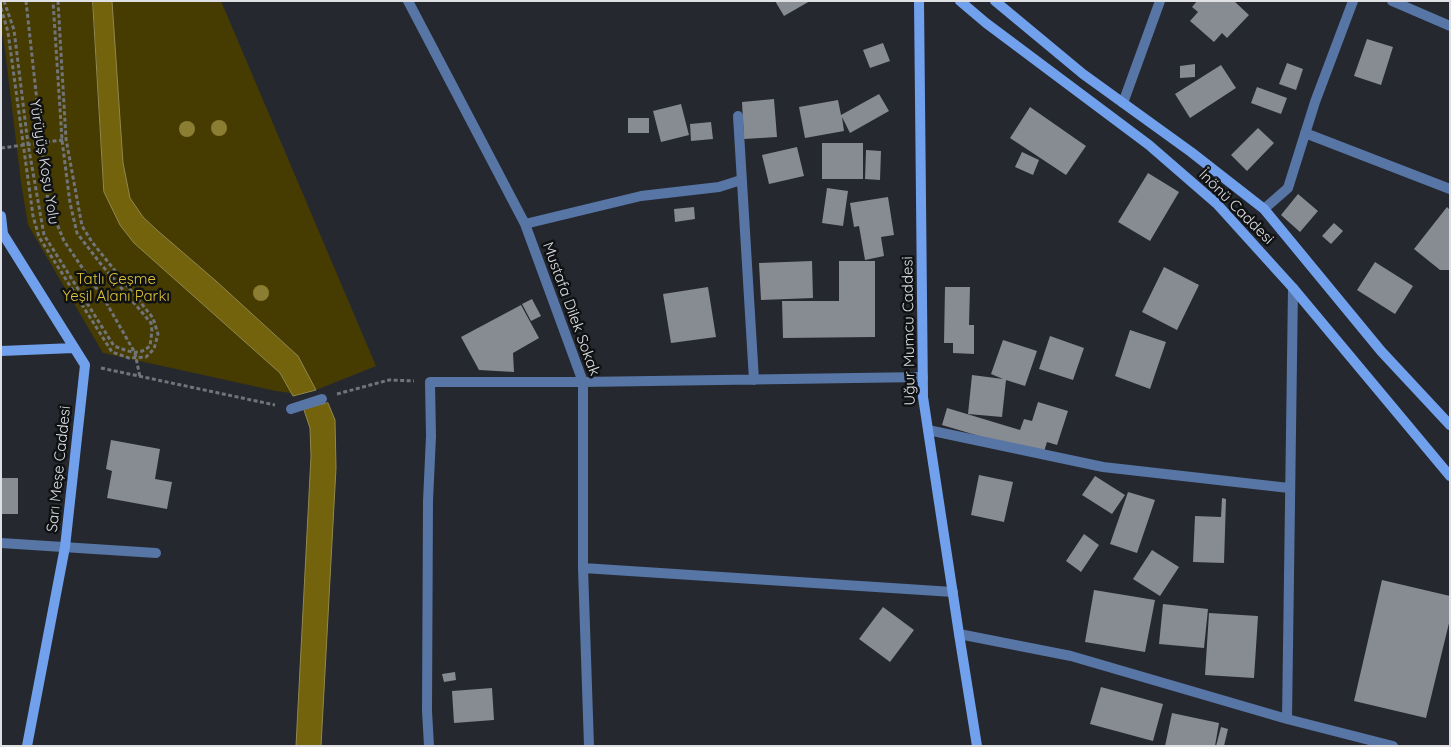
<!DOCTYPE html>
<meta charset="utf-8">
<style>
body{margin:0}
#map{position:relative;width:1451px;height:747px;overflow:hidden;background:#25282e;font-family:Quicksand,sans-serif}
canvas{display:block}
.frame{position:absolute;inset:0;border:2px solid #dee0e4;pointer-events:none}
</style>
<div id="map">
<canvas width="1451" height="747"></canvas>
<div class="frame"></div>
</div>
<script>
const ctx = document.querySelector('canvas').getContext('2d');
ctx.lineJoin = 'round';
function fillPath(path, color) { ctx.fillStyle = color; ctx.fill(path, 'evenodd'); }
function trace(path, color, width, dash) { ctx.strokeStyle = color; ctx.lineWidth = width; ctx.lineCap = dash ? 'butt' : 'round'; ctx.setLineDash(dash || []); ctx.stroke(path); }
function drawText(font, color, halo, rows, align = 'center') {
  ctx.font = font + ' Quicksand,sans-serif'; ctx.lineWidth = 5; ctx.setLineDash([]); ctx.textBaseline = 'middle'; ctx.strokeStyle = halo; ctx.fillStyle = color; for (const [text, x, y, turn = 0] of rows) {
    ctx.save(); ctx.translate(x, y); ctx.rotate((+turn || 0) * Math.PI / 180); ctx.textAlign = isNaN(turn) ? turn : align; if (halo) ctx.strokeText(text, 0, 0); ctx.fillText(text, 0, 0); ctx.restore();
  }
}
fillPath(new Path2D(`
 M1 1H93L104 192 134 243 280 373 291 393 276 391 103 353 28 225 21 182 4 42 1 30Z
 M112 1H221L376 366 316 390 298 356 143 217 130 198 123 163Z`), '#463c02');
const water = new Path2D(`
 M93 1H112L123 163 130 198 143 217 158 231 216 281 298 356 316 390 293 396 280 373 134 243 120 225 104 192Z
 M328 403 335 420 336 468 321 746H296L311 456 310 428 304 410Z`);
fillPath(water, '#72630c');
trace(water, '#92884d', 1);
fillPath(new Path2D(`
 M775 1H810L784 16Z
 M1197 1H1234L1249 15 1227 38 1222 33 1214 42 1190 21 1198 12 1192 7Z
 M1367 39 1393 47 1381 85 1354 76Z
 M883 43 890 61 870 68 863 50Z
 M1287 63 1303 69 1296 90 1279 84Z
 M1195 64V77L1180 78V66Z
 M1221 65 1236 88 1190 118 1175 94Z
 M1257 87 1287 98 1281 114 1251 103Z
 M879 94 889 111 850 133 842 117 844 131 805 138 799 107 838 100 841 115Z
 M774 99 777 137 744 139 742 102Z
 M681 104 689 135 661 142 653 111Z
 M1030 107 1086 146 1066 175 1010 138Z
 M628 118H649V133H628Z
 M711 122 713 139 691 141 690 124Z
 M1258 128 1274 143 1247 171 1231 155Z
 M822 143H863V179H822Z
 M797 147 804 176 769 184 762 155Z
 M866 150 881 151 880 180 865 179Z
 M1022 152 1039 160 1033 175 1015 167Z
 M1148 173 1179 192 1150 241 1118 222Z
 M827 188 848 191 843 226 822 223Z
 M1298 194 1318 211 1300 232 1281 215Z
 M888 197 894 235 881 237 884 256 865 260 859 226 854 227 850 203Z
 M694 207 695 219 675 222 674 209Z
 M1447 207 1450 210V270H1440L1414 249Z
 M1334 223 1343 231 1331 244 1322 236Z
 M812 261 813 298 761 300 759 263Z
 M839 261H875V337L783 338 782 301H839Z
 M1375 262 1413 286 1395 314 1357 290Z
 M1164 267 1199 285 1177 330 1142 312Z
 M708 287 716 337 671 343 663 294Z
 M945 287H970L969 325H974V354L953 353V343H944Z
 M532 299 541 316 531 321 522 304Z
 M521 305 539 338 513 353 514 372 479 370 461 337Z
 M1130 330 1166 342 1150 389 1115 376Z
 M1050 336 1084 348 1073 380 1039 369Z
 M1003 340 1037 351 1025 386 1006 380 1002 417 968 414 972 375 1003 379 991 374Z
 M1038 402 1068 411 1057 445 1047 442 1043 455 942 425 947 408 1020 430 1024 419 1032 421Z
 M111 440 160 449 155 479 172 482 167 509 107 498 112 471 106 469Z
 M979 475 1013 482 1004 522 971 515Z
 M1095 476 1125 495 1112 514 1082 495Z
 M1 478H18V514H1Z
 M1128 492 1155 500 1137 553 1110 544Z
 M1222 498 1226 499 1224 563 1193 562 1195 516 1221 517Z
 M1084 534 1099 545 1081 572 1066 561Z
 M1152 550 1179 567 1160 596 1133 579Z
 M1382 580 1450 596V619L1426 718 1354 701Z
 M1094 590 1155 600 1145 652 1085 642Z
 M1163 604 1208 609 1204 648 1159 644Z
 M883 607 914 630 890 662 859 639Z
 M1209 613 1258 616 1254 678 1205 675Z
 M455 672 456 680 444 682 442 674Z
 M1101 687 1163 704 1153 741 1090 724Z
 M492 688 494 720 454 723 452 691Z
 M1172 713 1219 723 1215 746H1165Z
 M1221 727 1228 729 1224 746H1216Z`), '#878b92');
trace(new Path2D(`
 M4 1 14 30 28 144 44 235 114 346C129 351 137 357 150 346L152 331 151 323 100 263 77 233 70 203 62 140 53 1
 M26 1 48 202 64 241 107 304 135 353 140 377
 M1 8 8 32 33 216 39 237 112 352 129 358 146 357 154 349 158 334 153 318 92 242 82 226 66 139 58 1
 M1 148 63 140
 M101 368 275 405
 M337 394 389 380 414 381`), '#717479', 3, [4, 2.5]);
trace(new Path2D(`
 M291 409 322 399`), '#5775a5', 10);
trace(new Path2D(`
 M408 1 525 224 583 382V568L589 746
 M1392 1 1450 26
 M1123 103 1160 1
 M738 116 754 380
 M1305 133 1450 189
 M1264 209 1288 188 1315 102 1353 1
 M525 224 641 196 719 187 741 180
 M928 430 1103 467 1289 488
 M1 543 156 553
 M583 568 953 592
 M959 634 1071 656 1287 719 1393 746
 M1287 719 1293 288
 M429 746 427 711 428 501 431 436 430 382H583L923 377`), '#5775a5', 10);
trace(new Path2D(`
 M919 1 923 397 959 634 977 746
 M960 1 986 23 1149 145 1217 204 1293 288 1450 476
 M995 1 1083 74 1191 152 1264 209 1381 351 1450 425
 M1 216 3 234 85 365 65 547 27 746
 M1 351 74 348`), '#71a0ed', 10);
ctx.fillStyle = '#8b7e32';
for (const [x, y] of [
 [219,128],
 [187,129],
 [261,293]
]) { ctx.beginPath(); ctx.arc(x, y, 8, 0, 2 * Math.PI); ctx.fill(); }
drawText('15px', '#dee0e4', '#0f1113', [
 ["Yürüyüş Koşu Yolu",44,162,81],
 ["İnönü Caddesi",1236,207,45],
 ["Mustafa Dilek Sokak",571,309,70],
 ["Uğur Mumcu Caddesi",909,331,-91],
 ["Sarı Meşe Caddesi",59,469,-84]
]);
drawText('15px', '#dec436', '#0f1113', [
 ["Tatlı Çeşme",116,279],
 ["Yeşil Alanı Parkı",116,296]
]);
</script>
